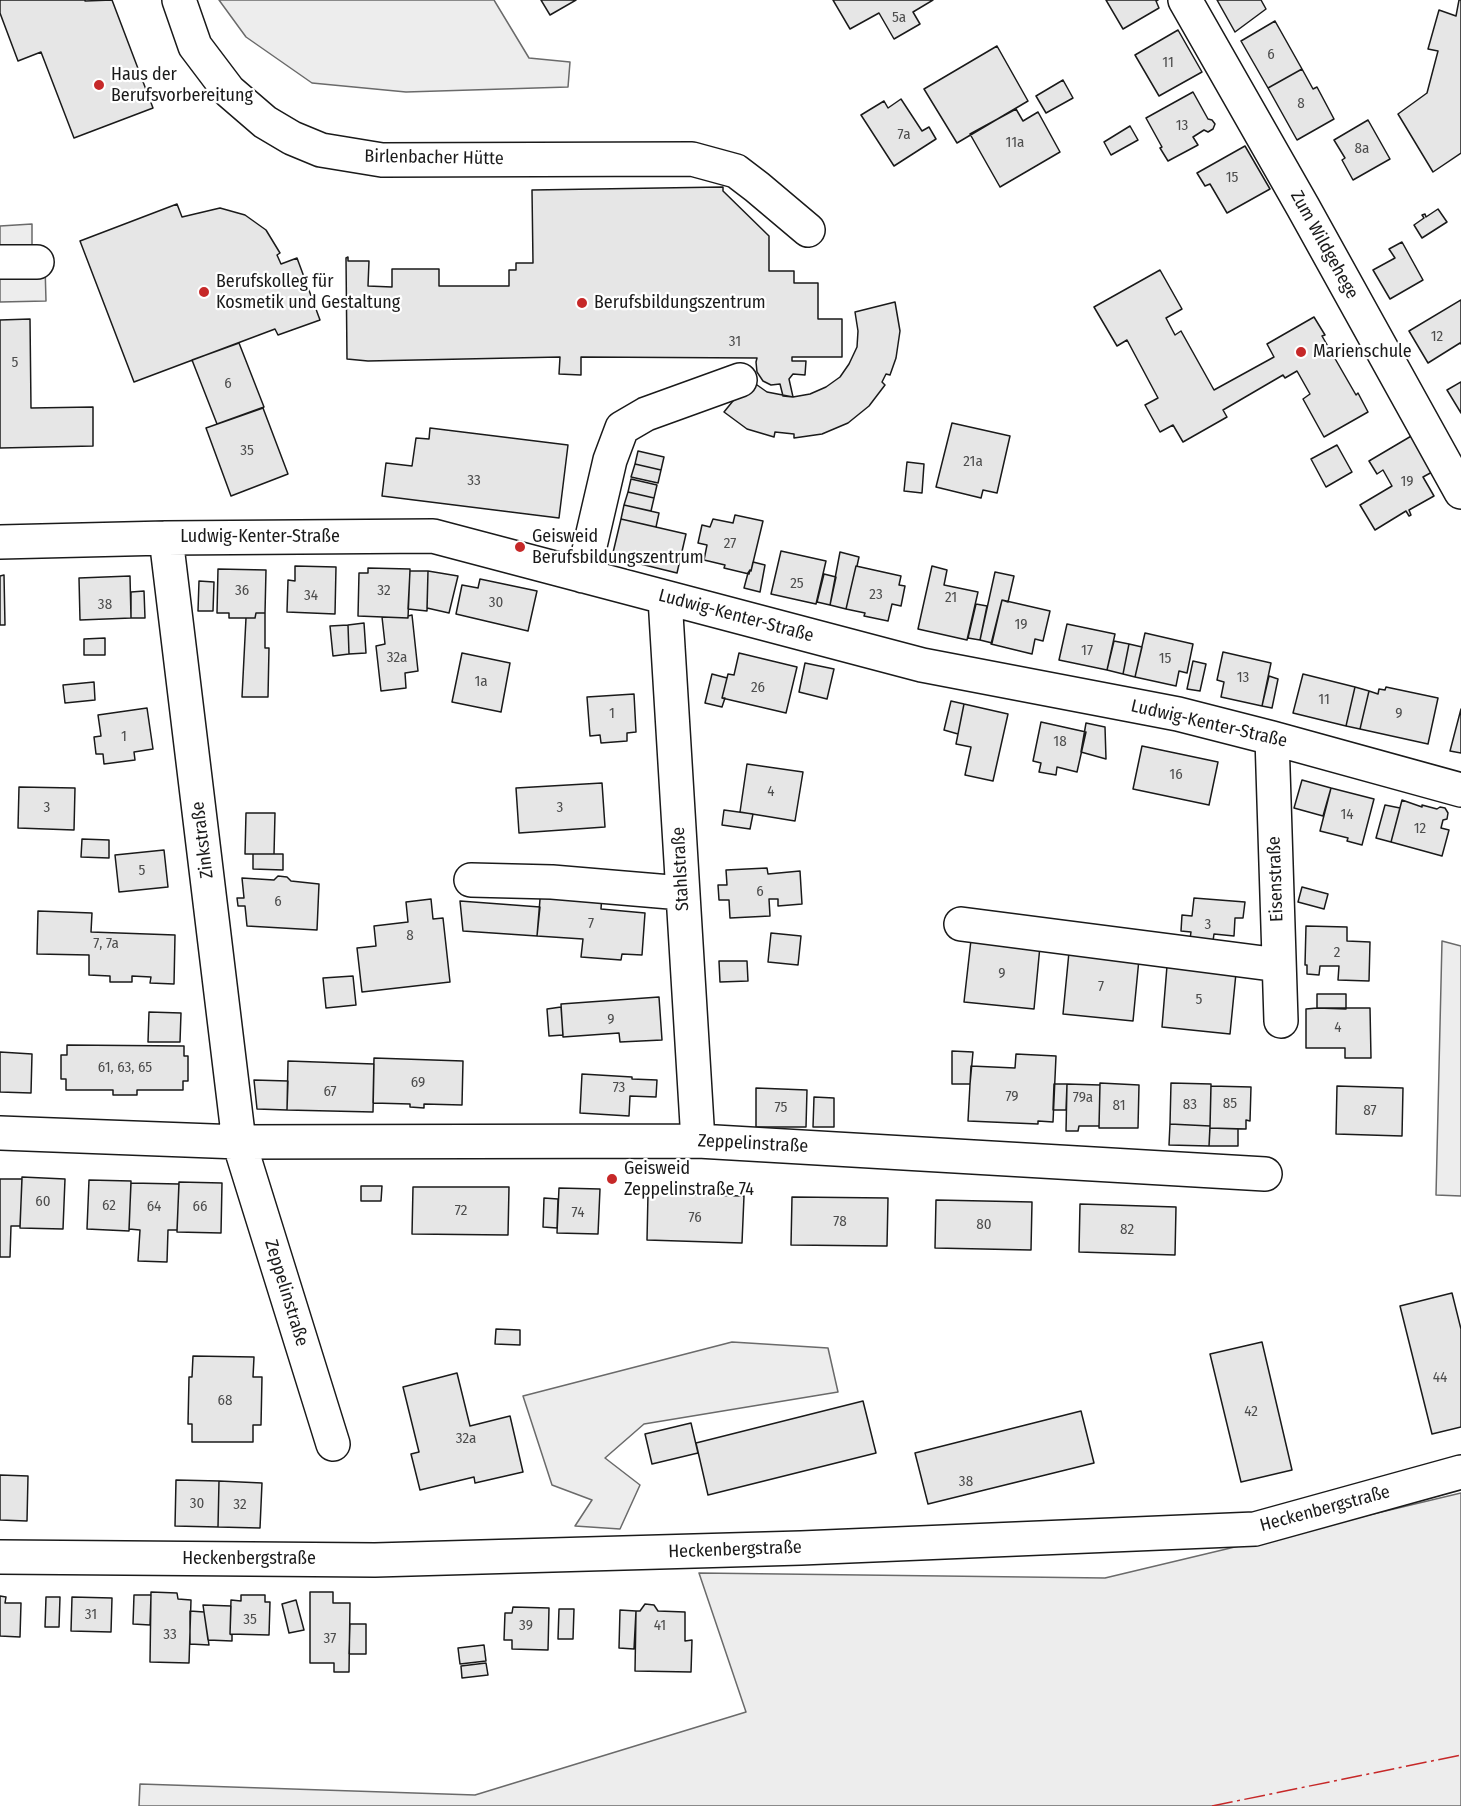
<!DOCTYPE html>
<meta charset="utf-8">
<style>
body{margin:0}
canvas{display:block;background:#fff}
</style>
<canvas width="1461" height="1806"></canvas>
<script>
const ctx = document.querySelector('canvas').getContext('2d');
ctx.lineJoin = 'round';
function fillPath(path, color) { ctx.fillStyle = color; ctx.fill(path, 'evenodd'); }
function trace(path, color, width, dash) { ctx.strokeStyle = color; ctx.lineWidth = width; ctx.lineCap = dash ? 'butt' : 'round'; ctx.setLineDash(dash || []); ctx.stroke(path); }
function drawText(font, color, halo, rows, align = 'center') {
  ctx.font = font + ' "Fira Sans Condensed",sans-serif'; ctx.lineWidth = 4.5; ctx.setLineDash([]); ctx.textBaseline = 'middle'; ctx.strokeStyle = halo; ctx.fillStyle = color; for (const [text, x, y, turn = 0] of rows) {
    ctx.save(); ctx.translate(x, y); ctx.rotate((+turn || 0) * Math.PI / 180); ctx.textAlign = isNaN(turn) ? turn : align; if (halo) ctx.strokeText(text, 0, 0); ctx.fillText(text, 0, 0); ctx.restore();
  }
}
const built = new Path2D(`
 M219 0H494L529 58 570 62 568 87 406 92 312 83 246 37Z
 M32 224V250L45 265 46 301 0 302V226Z
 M1442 941 1461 946V1196L1436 1195Z
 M732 1342 828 1348 838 1392 644 1424 605 1458 640 1485 620 1529 575 1526 592 1500 552 1485 523 1396Z
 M1461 1493V1806H139L140 1784 475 1795 746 1712 699 1573 1105 1578Z`);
fillPath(built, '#ededed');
trace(built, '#6a6a6a', 1.5);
const building = new Path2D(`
 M0 0H85V1L112 0 153 108 74 138 41 52 18 61 0 13Z
 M541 0H576L550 15Z
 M833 0H933L913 12 920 24 894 39 879 13 850 29Z
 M1106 0H1158L1156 1 1159 8 1123 29Z
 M1217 0H1261L1266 9 1235 32Z
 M1459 0H1461V153L1433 172 1398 114 1427 93 1438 51 1428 49 1439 10 1456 16Z
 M1275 21 1302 69 1268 88 1241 41Z
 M1178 30 1202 72 1159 96 1135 55Z
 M997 46 1028 101 957 143 924 89Z
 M1302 69 1313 89 1317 87 1334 119 1297 140 1268 88Z
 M1063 80 1073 98 1046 113 1036 96Z
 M1193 92 1208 119 1212 120 1215 124 1213 129 1208 132 1204 130 1193 137 1198 145 1168 161 1160 148 1162 147 1146 118Z
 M901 99 922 131 929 127 936 139 894 166 861 115 884 101 888 108Z
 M1016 109 1023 121 1038 112 1060 152 1000 187 970 134Z
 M1368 120 1390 159 1353 180 1342 160 1345 158 1334 140Z
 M1130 126 1138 140 1111 155 1104 142Z
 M1245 146 1270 189 1227 213 1210 184 1205 186 1197 173Z
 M723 187V191L769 236V271H794V283H818V319H842V357H792V361H806L805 375 793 374 789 379 793 397 783 396 780 384 771 385 763 381 757 372 756 362 757 358 581 357V375L559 374 560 357 368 361 347 359 346 258 348 257V261H369L368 286 392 287V269H439V286H509V270H516V263H533L532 190Z
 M177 204 182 217 220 208 245 215 266 230 280 253 277 255 281 264 297 258 320 320 278 335 275 329 134 382 80 241Z
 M1438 209 1447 222 1422 238 1414 225 1424 218 1422 215 1425 214 1426 217Z
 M1402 242 1423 280 1390 299 1373 270 1395 258 1389 249Z
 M1160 270 1182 309 1166 318 1175 335 1181 331 1214 390 1274 357 1267 344 1314 317 1325 335 1322 336 1356 395 1358 393 1368 412 1324 437 1303 399 1310 394 1297 371 1285 378 1283 375 1223 410 1227 417 1183 442 1173 425 1160 432 1145 405 1158 398 1127 340 1117 346 1094 307Z
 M1461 300V344L1460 343 1428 363 1409 331Z
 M895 302 900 331 896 358 890 375 886 374 882 382 885 385 869 406 848 423 822 434 794 438V434L775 432 774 437 747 429 724 412 750 380 767 392 793 397 810 394 826 387 840 377 849 364 857 347 858 331 855 312Z
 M30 319 31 408 93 407V446L0 448V320Z
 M239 343 264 407 217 424 192 360Z
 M1461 382V413L1447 390Z
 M263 408 288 474 231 496 206 428Z
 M952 423 1010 436 997 493 983 490 981 498 936 487Z
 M430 428 568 445 559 518 382 496 386 463 412 466 416 438 429 439Z
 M1413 435 1434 471 1423 477 1434 496 1409 510 1411 515 1409 516 1406 511 1375 530 1360 505 1392 486 1383 470 1377 474 1369 461Z
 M1337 445 1352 472 1326 487 1311 459Z
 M638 451 664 457 661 470 635 464Z
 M907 462 924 464 922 493 904 491Z
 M635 464 661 470 658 483 631 477Z
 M631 479 657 485 654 498 628 492Z
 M628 492 654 498 651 511 624 505Z
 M624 505 659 513 656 527 621 519Z
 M735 515 763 521 751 571 750 570 749 574 724 568 725 565 704 560 707 545 698 543 702 525 710 527 713 519 733 523Z
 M621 519 686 534 677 573 612 557Z
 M781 551 826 561 816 604 771 594Z
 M840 552 859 557 857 566H856L846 609 830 605Z
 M753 562 765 565 760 592 744 588 748 573 750 570 751 571Z
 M295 566 336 567 335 614 287 612 288 580 295 581Z
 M856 566 901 576 899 585 905 586 901 606 892 604 888 621 864 616 865 613 846 609Z
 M932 566 947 570 944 585 978 592 967 640 918 629Z
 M368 568 410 569 408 618 358 616 359 573H368Z
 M218 569 266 570 265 613H256L255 618H229V613H217Z
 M410 571H428L427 611 408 609Z
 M428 571 458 576 449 613 427 608Z
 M995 572 1014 576 1008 602 1002 600 992 643 980 640Z
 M824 574 836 577 830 605 817 602Z
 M4 575 5 625H0V576Z
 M130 576 131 618 80 620 79 578Z
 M480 579 537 591 528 631 456 614 462 585 478 588Z
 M199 581 214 582 213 611H198Z
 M144 591 145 618H131V592Z
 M1002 600 1050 611 1043 641 1035 639 1032 654 991 644Z
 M976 604 987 606 980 640 968 638Z
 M256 613H265V648H269L268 697H242L246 618H255Z
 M412 615 418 671 405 673 406 688 381 691 376 646 385 644 382 617 408 618V616Z
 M364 623 366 653 349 654 348 625Z
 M1067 624 1115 634 1107 670 1059 660Z
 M348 625 349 654 333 656 330 626Z
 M1145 633 1193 644 1187 673 1179 671 1176 686 1135 677Z
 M105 638V655H84V639Z
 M1114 641 1129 644 1123 674 1107 670Z
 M1129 644 1142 647 1135 677 1123 674Z
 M1223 652 1271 663 1262 706 1221 697 1224 682 1217 680Z
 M462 653 510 663 501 712 452 702Z
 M739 653 797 667 786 713 722 698 728 674 734 675Z
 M1193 661 1206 664 1200 691 1187 689Z
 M805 663 834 669 827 699 799 692Z
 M712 674 727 678 722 698H725L722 707 705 703Z
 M1303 674 1355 687 1346 726 1293 713Z
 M1269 676 1278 679 1272 708 1262 706Z
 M94 682 95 700 65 703 63 685Z
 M1355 687 1369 691 1360 729 1346 726Z
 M1386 687 1438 698 1428 744 1360 729 1369 691 1378 694 1379 689 1385 690Z
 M634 694 636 732 627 733V741L601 743 600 735 590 736 587 697Z
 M951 701 964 704 958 734 944 730Z
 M964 704 1008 714 993 781 965 775 971 747 956 744Z
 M147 708 153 749 134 752 135 760 104 764 103 754H96L94 737 101 736 98 715Z
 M1461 709V753L1450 751Z
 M1041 722 1086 732 1077 772 1057 767 1056 775 1039 772 1041 763 1033 761Z
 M1086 723 1105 727 1106 759 1081 752Z
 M1142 746 1218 762 1209 805 1133 789Z
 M747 764 803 772 795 821 740 812Z
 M1302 780 1331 788 1323 816 1294 808Z
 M602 783 605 827 519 833 516 788Z
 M19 787 75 788 74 830 18 828Z
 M1331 788 1374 799 1362 845 1347 841 1348 838 1320 831Z
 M1402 800 1422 807V805L1437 809 1440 807 1445 808 1448 813 1447 819 1443 820 1441 828 1449 830 1442 856 1391 842Z
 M1385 805 1400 808 1391 842 1376 838Z
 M724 810 753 814 750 829 722 825Z
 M246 813H275L274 854H245Z
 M82 839 109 840V858L81 857Z
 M164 850 168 887 119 892 115 855Z
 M253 854H283V870L253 869Z
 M767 868 768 874 800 871 802 904 778 906V899H769L770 916 730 918 729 900H719L718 885H727L726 870Z
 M278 876 287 877 291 881 319 884 317 930 247 926 245 906H238L237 898H244L242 878 274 880Z
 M541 887 602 894 601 909 645 913 642 955 622 954 621 960 581 957 583 939 537 936Z
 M1302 887 1328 894 1324 909 1298 902Z
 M1194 898 1245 902 1243 918H1235L1234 936 1214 934 1213 941 1190 939 1191 932 1181 931 1182 915 1192 916Z
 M431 899 433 919 443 918 450 982 362 992 357 948 376 946 374 926 408 922 406 902Z
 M460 901 540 907 537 936 463 931Z
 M38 911 92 913 91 932 175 935 174 984 150 983 151 977 132 976V982H110V976L89 975V955L37 954Z
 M1306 926 1347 927V941L1370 942 1369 981 1338 980 1339 966H1320L1319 975 1307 974V965H1305Z
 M771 933 801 936 798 965 768 962Z
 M971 940 1040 946 1034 1009 964 1002Z
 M1069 952 1139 959 1133 1021 1063 1014Z
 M719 961H747L748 981 720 982Z
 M1167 966 1236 973 1230 1034 1162 1027Z
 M353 976 356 1005 326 1008 323 978Z
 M1317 994H1346V1009L1317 1008Z
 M659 997 662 1040 620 1042 619 1033 563 1037 561 1004Z
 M561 1007 563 1035 549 1036 547 1009Z
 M1317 1008H1370L1371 1058H1345V1048H1306V1009Z
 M149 1012 181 1013 180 1042H148Z
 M67 1045 184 1046V1056H188V1081H183V1090H137V1095H113V1090H66V1079H61V1055H67Z
 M952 1051 973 1052 970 1084H952Z
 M0 1052 32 1054 31 1093 0 1092Z
 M1016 1054 1056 1056 1053 1122 1038 1121V1124L968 1121 971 1066 1015 1068Z
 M374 1058 463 1061 462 1105 424 1104V1108L410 1107V1104L373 1103Z
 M288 1061 374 1064 373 1112 287 1110Z
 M582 1074 632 1077V1079L657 1080 656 1097 630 1096 629 1116 580 1113Z
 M254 1080 288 1081 287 1110 257 1109Z
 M1100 1083 1139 1085 1138 1128H1099Z
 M1171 1083 1211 1084 1210 1126 1170 1124Z
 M1054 1084H1067L1066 1110H1053Z
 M1067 1084 1100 1085 1099 1126H1079L1078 1131H1066Z
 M1211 1086 1251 1087 1250 1121 1246 1120V1129L1210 1128Z
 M1337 1086 1403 1088 1402 1136 1336 1134Z
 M756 1088 807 1090 806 1127H756Z
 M814 1097 834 1098V1127H813Z
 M1170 1124 1210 1126 1209 1146 1169 1145Z
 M1210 1128 1238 1129V1146H1209Z
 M22 1177 65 1179 63 1229 20 1228Z
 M0 1179H22L20 1226H11L10 1257H0Z
 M89 1180 131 1181 129 1231 87 1229Z
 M179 1182 222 1183 221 1233 177 1232Z
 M131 1183 179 1184 177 1230H168L167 1262 138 1261 140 1230 129 1229Z
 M361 1186H382L381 1201H361Z
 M413 1187H509L508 1235 412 1234Z
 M559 1188 600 1189 598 1234 557 1233Z
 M648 1194 744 1196 742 1243 647 1240Z
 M792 1197 888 1198 887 1246 791 1245Z
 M544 1198 558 1199 557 1228 543 1227Z
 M936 1200 1032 1202 1031 1250 935 1248Z
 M1080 1204 1176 1207 1175 1255 1079 1252Z
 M1452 1293 1461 1329V1427L1432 1434 1400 1306Z
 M496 1329 520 1330V1345L495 1344Z
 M1262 1342 1292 1470 1241 1482 1210 1354Z
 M193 1356 254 1357 253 1377H262L261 1425H253V1442H192V1424H188L189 1377H192Z
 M457 1373 470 1426 510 1416 523 1472 475 1483 474 1477 420 1490 411 1454 419 1452 403 1387Z
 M863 1401 876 1453 708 1495 696 1443Z
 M1081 1411 1094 1463 928 1504 915 1453Z
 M691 1423 698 1453 652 1464 645 1434Z
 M0 1475 28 1476 27 1521 0 1520Z
 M176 1480 219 1481 218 1527 175 1526Z
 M219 1481 262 1483 260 1528 218 1527Z
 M151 1592 177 1593 178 1599 191 1600 189 1663 150 1662Z
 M310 1592H333V1603H350L349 1672H334V1663H310Z
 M134 1595H151L150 1625 133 1624Z
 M241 1595H265V1602H270L269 1635 230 1634 231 1600 241 1601Z
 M0 1596 6 1597 5 1603H21L20 1637 0 1636Z
 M46 1597H60L59 1627H45Z
 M72 1597 112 1598 111 1632 71 1631Z
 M296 1600 304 1630 289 1633 282 1604Z
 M645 1604 654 1605 658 1611 685 1612V1641L692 1640 691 1672 635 1671 636 1611H640Z
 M203 1605 231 1606 230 1634 232 1635V1641L208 1640Z
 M513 1607 549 1608 548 1650 512 1649V1640H504L505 1613H512Z
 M559 1609H574L573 1639H558Z
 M620 1610 636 1611 634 1649 619 1648Z
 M190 1611 204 1612 209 1645 190 1644Z
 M350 1624H366V1654H349Z
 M484 1645 486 1661 460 1664 458 1648Z
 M486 1663 488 1675 462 1678 461 1666Z`);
fillPath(building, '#e6e6e6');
trace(building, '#1a1a1a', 1.5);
const minor = new Path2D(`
 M179 0 195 46 229 91 265 122 292 138 321 150 382 160 692 159 736 171 757 187 808 230
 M1185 0 1303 207 1461 492
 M0 262H37
 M166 538 239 1142 333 1444
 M0 542 166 538 433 536 922 665 1178 714 1272 738 1461 790
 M583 576 610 460 622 428 646 414 740 380
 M665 598 698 1141
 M1272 738 1281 1021
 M471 880 552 882 682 893
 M961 924 1279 965
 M0 1133 239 1142 698 1141 1265 1174
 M0 1557 375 1560 801 1548 1255 1529 1461 1472`);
trace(minor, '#1a1a1a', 36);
trace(minor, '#fff', 33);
trace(new Path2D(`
 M1212 1806 1461 1755`), '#c62828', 1.5, [21, 4.5, 3, 4.5]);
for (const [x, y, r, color] of [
 [99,85,6,"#c62828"],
 [204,292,6,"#c62828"],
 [582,303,6,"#c62828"],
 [1301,352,6,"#c62828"],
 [520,547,6,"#c62828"],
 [612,1179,6,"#c62828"]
]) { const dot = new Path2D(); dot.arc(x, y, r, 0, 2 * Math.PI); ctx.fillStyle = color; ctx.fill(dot); trace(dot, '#fff', 2); }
drawText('15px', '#4d4d4d', null, [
 ["5a",899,18],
 ["6",1271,55],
 ["11",1168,63],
 ["8",1301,104],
 ["13",1182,126],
 ["7a",904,135],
 ["11a",1015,143],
 ["8a",1362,149],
 ["15",1232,178],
 ["12",1437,337],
 ["31",735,342],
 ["5",15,363],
 ["6",228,384],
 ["35",247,451],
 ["21a",973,462],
 ["33",474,481],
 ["19",1407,482],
 ["27",730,544],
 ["25",797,584],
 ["36",242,591],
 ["32",384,591],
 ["23",876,595],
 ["34",311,596],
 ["21",951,598],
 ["30",496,603],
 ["38",105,605],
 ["19",1021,625],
 ["17",1087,651],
 ["32a",397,658],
 ["15",1165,659],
 ["13",1243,678],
 ["1a",481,682],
 ["26",758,688],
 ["11",1324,700],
 ["1",612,714],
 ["9",1399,714],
 ["1",124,737],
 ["18",1060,742],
 ["16",1176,775],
 ["4",771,792],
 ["3",47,808],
 ["3",560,808],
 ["14",1347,815],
 ["12",1420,829],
 ["5",142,871],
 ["6",760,892],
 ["6",278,902],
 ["7",591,924],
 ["3",1208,925],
 ["8",410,936],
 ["7, 7a",106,944],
 ["2",1337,953],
 ["9",1002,974],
 ["7",1101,987],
 ["5",1199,1000],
 ["9",611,1020],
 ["4",1338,1028],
 ["61, 63, 65",125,1068],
 ["69",418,1083],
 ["73",619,1088],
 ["67",330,1092],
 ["79",1012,1097],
 ["79a",1083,1098],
 ["85",1230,1104],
 ["83",1190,1105],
 ["81",1119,1106],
 ["75",781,1108],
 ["87",1370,1111],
 ["60",43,1202],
 ["62",109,1206],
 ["64",154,1207],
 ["66",200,1207],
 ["72",461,1211],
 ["74",578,1213],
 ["76",695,1218],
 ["78",840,1222],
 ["80",984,1225],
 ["82",1127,1230],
 ["44",1440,1378],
 ["68",225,1401],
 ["42",1251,1412],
 ["32a",466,1439],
 ["38",966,1482],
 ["30",197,1504],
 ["32",240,1505],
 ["31",91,1615],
 ["35",250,1620],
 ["39",526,1626],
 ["41",660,1626],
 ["33",170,1635],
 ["37",330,1639]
]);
drawText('18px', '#1a1a1a', '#fff', [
 ["Haus der",111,75],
 ["Berufsvorbereitung",111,96],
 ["Berufskolleg für",216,282],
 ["Kosmetik und Gestaltung",216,303],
 ["Berufsbildungszentrum",594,303],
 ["Marienschule",1313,352],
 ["Geisweid",532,537],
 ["Berufsbildungszentrum",532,558],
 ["Geisweid",624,1169],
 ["Zeppelinstraße 74",624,1190]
], 'left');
drawText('18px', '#1a1a1a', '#fff', [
 ["Birlenbacher Hütte",434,158,1],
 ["Zum Wildgehege",1324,245,61],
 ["Ludwig-Kenter-Straße",260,537],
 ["Ludwig-Kenter-Straße",736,616,15],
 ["Ludwig-Kenter-Straße",1209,724,13],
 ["Zinkstraße",203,840,-97],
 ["Stahlstraße",681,869,-93],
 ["Eisenstraße",1276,879,-92],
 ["Zeppelinstraße",753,1144,3],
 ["Zeppelinstraße",286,1293,73],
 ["Heckenbergstraße",1325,1509,-15],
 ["Heckenbergstraße",735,1550,-2],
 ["Heckenbergstraße",249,1559]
]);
</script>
